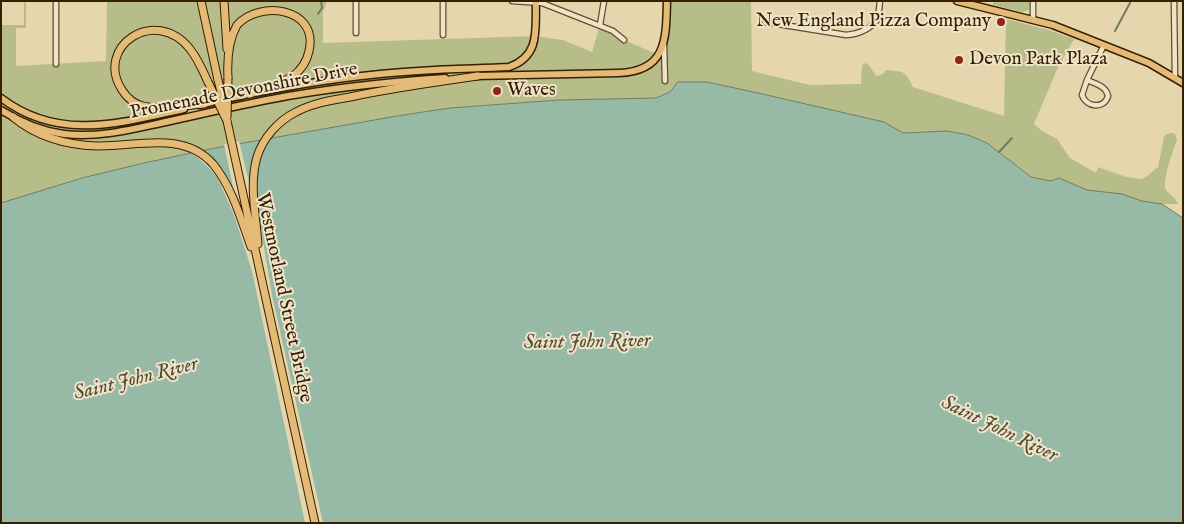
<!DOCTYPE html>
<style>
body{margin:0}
#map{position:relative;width:1184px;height:524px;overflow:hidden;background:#e6d6ae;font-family:"IM FELL English",serif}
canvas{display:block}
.frame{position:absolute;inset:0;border:2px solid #362001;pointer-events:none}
</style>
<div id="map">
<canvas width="1184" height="524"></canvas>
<div class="frame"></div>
</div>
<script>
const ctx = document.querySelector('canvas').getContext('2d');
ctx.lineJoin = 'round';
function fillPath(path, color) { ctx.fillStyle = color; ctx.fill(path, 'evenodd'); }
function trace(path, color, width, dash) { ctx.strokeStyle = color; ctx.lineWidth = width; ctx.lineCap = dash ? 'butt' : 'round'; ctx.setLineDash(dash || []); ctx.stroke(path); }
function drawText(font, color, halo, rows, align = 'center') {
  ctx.font = font + ' "IM FELL English",serif'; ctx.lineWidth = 4; ctx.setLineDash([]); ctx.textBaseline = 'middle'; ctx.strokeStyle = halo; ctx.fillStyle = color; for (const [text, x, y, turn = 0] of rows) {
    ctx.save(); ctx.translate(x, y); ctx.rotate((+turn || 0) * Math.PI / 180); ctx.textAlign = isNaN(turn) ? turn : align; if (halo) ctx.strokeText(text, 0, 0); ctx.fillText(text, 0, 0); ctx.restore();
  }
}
fillPath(new Path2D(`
 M24 1H26V28H16V66L106 61 107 1H327L323 12V43L535 36 563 40 592 52 600 25 624 40 659 55 667 1H751L752 71 810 85 859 84H861L862 65 866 63 869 65 876 76 883 74 886 70C905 72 905 70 913 87L1004 116 1006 19 1049 30 1074 39 1058 67 1034 124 1042 131 1057 139 1070 158 1096 173 1098 167 1126 177 1141 179 1147 176 1158 167 1164 137 1166 134 1173 133 1176 135 1177 140C1174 149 1161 182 1166 190 1169 195 1174 195 1178 204H1162L1142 201 1122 194 1087 190 1059 178 1051 181 1031 177 987 143 968 135 947 131 903 133 884 122 707 82H679L670 92 656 98 559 100 450 108 397 116 215 148 144 163 82 178 1 203V25H24Z
 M993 1H1030L1029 10 1022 12 993 5Z`), '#b7bd89');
const water = new Path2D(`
 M678 82H707L758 93 884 122 903 133 947 131 968 135 987 143 1031 177 1051 181 1059 178 1087 190 1122 194 1142 201 1162 204 1183 218V523H1V203L82 178 144 163 215 148 397 116 450 108 559 100 656 98 670 92Z`);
fillPath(water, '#97baa6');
trace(water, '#707c64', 1);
fillPath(new Path2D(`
 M272 135 262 153 258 169V211L272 295 323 523H305L252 271 234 215 218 179 211 170 197 157 186 151 198 149 210 158 217 166 235 196 224 144 239 141 251 190 252 169 259 146 264 137Z`), '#e6d6ae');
trace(new Path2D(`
 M318 14 322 8 321 1
 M1115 31 1131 1
 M999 152 1012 138`), '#707c64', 2);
const minor = new Path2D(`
 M56 1V64
 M443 1V35
 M512 1 542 3 613 31 624 40
 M1174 1 1175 77
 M1033 20V1
 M765 22 846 35C860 34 870 29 878 19L880 1
 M600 25 604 1
 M356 33V1
 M664 44 665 81
 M1087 80C1096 84 1106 86 1108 96 1104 110 1086 107 1082 95Z
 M1087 80 1104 45`);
const primary = new Path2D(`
 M957 1 1053 25 1149 63 1183 83
 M475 76 619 73C667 71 666 39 667 1
 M1 98C59 142 120 123 184 109
 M199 105C259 91 319 80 380 74 423 69 466 69 509 67 541 56 535 29 536 1
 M1 110C20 122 42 131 64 134 97 138 129 130 161 123 198 115 235 106 272 99 329 88 387 82 445 78`);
const trunk = new Path2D(`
 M201 1 218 80
 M224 1 227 49
 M228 78C227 60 228 41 237 25 259 0 319 7 309 51 307 61 301 70 293 76 280 84 264 88 250 94
 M204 104C184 105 163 111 143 106 135 104 127 98 122 90 94 47 155 5 190 49 198 59 203 71 208 82
 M13 117C37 137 66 145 97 146 136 147 183 130 213 164 232 187 241 219 251 247
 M227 121 315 523
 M258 244C256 216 249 184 257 157 263 138 278 121 296 112 313 103 332 100 350 97 392 88 435 82 478 76`);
trace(minor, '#624e2c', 7);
trace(primary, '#362001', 9);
trace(trunk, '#362001', 9);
trace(minor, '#efe4ca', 4.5);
trace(primary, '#e3bb77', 6);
trace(trunk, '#e3bb77', 7);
const trunkBridge = new Path2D(`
 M218 80 225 108
 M208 82 227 121
 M227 118 228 78`);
trace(trunkBridge, '#362001', 9, []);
trace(trunkBridge, '#e3bb77', 7);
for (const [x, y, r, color] of [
 [1001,22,5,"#8f2418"],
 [959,60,5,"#8f2418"],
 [497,91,5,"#8f2418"]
]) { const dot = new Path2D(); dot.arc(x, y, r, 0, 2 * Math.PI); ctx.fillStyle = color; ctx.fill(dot); trace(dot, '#efe4ca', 2); }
drawText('19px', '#362001', '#efe4ca', [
 ["New England Pizza Company",991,22,"right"],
 ["Devon Park Plaza",969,60],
 ["Waves",507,91]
], 'left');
drawText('19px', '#362001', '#efe4ca', [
 ["Promenade Devonshire Drive",244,92,-11],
 ["Westmorland Street Bridge",283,298,78]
]);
drawText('italic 20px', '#534e33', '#efe4ca', [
 ["Saint John River",587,343,-1],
 ["Saint John River",136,380,-14],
 ["Saint John River",999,430,26]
]);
</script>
